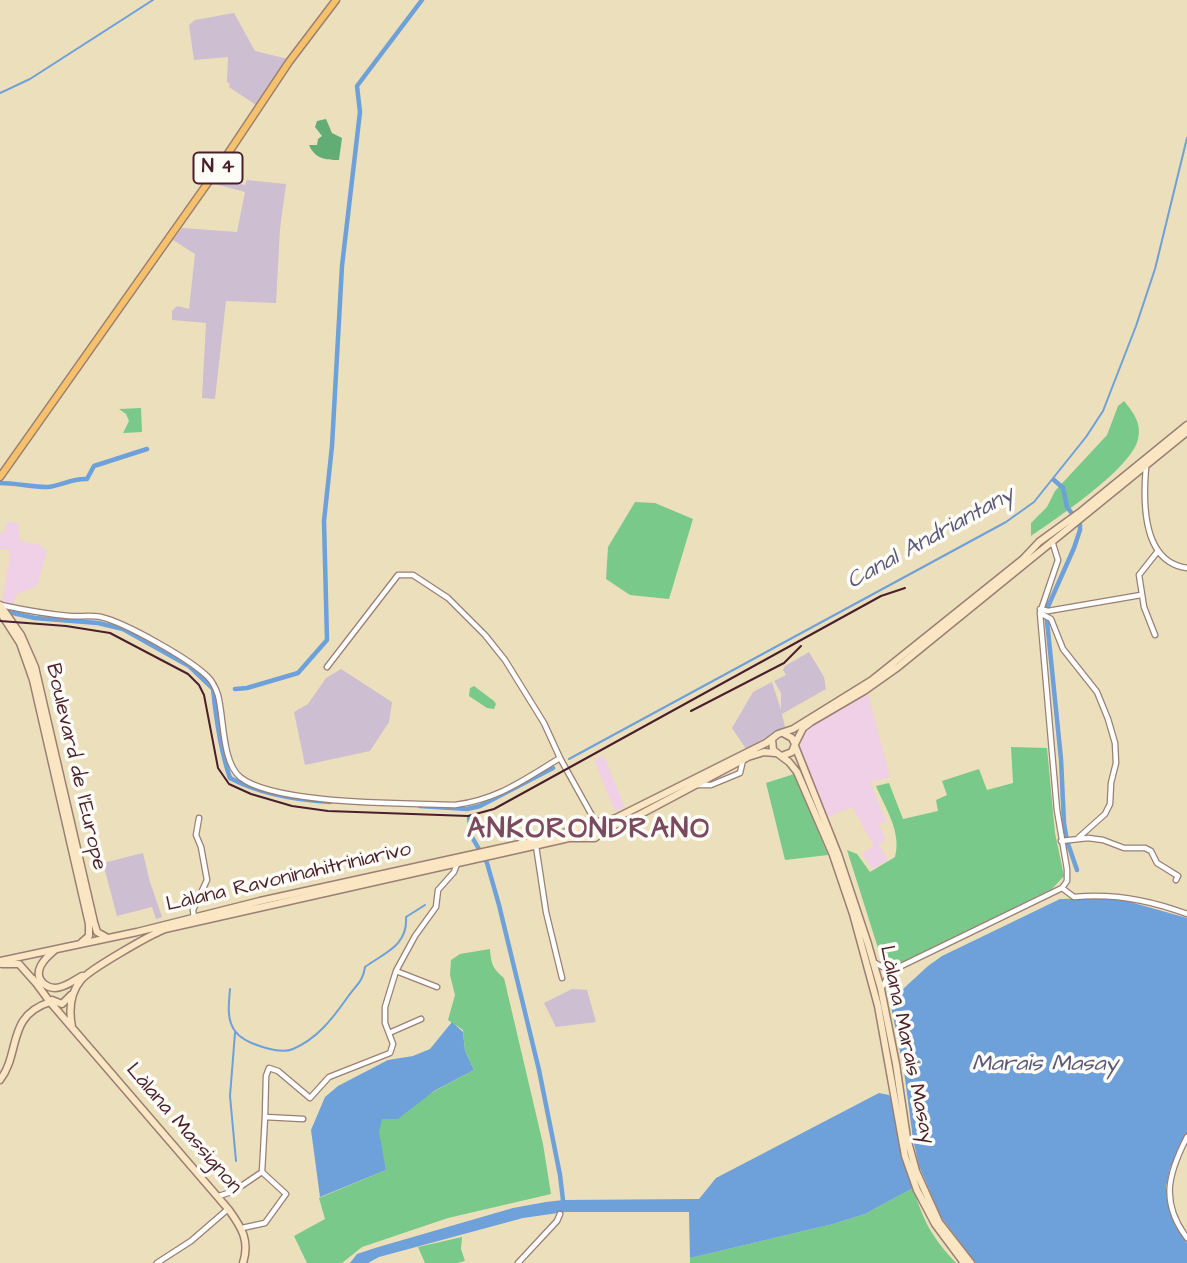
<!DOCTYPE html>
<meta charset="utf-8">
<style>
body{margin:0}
canvas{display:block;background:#ebdfbc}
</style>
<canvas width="1187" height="1263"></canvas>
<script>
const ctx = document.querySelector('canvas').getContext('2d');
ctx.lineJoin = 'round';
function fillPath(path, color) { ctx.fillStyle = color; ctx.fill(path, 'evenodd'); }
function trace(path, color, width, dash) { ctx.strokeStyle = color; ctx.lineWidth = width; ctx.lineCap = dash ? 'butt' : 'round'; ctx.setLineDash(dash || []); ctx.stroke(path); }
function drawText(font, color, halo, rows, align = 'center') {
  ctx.font = font + ' "Architects Daughter",sans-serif'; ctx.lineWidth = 7; ctx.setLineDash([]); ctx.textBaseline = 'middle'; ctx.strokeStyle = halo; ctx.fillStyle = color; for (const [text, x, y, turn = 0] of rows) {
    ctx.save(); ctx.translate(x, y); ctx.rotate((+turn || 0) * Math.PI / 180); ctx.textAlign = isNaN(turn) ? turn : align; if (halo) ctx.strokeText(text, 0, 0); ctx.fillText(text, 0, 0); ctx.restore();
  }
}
fillPath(new Path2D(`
 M6 522 18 523 20 541 38 544 47 551 37 586 17 594 12 607 2 602 10 557 8 549H0V533L5 532Z
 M868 694 890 777 870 782 886 821 879 825 886 840 879 845 888 860 872 869 862 853 874 846 855 812 852 807 828 817 800 749 802 737 808 728Z
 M604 756 625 808 615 811 594 760Z`), '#efd0e6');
fillPath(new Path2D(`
 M234 13 255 51 288 59 256 105 229 87 230 84 227 82 228 57 194 60 189 25 195 20Z
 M217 179 245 185 247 180 286 184 280 229 276 303 226 301 215 399 202 398 206 323 172 320V311L177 306 189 309 195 254 173 240 182 228 237 232 245 192 215 184Z
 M809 652 824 677 826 689 782 714 785 727 746 749 732 728 753 692 772 682 781 710V693L774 681 786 675 783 670 785 666Z
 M341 669 392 702 389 722 370 751 305 765 294 712 308 704 326 678Z
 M143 853 150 882 162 917 156 919 152 907 117 916 103 863Z
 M572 989 587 990 596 1022 556 1027 544 1003Z`), '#cdbed2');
fillPath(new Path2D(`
 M1124 401C1133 412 1142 423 1138 439 1132 468 1056 519 1031 536V523L1047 507 1055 491 1107 435 1118 406Z
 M141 408 142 432 123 433 129 421 126 414 119 409Z
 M635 502 655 503 693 519 669 599 630 595 606 579 608 547Z
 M474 686 494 701 496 704 494 709 487 708 469 696 470 688Z
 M1011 747 1047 748 1055 833 1064 876 1052 889 890 968 883 964 847 850 857 854 870 872 895 857C902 832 885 808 876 786L889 783 903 819 938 811 936 800 947 795 942 781 979 769 987 790 1013 783Z
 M794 774 828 855 785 860 766 783Z
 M490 949C491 964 493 969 504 978L543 1144 551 1194 448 1218 362 1247 342 1263H307L294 1236 325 1219 319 1198 386 1170 378 1133 381 1119 399 1118 429 1094 474 1070 465 1051 463 1030 448 1020 455 995 450 975 451 960 460 954Z
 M913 1188C924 1222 931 1236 956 1263H690V1258L833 1224 865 1214Z
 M462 1237 461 1249 465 1261 457 1263H425L418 1247Z`), '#79c98a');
fillPath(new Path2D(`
 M326 119 332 133 342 138 339 160C326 160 315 159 309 145H317L318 139 322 136 315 127 317 121Z`), '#62ad76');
fillPath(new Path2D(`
 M1116 898 1187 918V1133L1170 1168 1166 1187 1173 1221 1187 1243V1263H976L941 1217 919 1166 913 1139 904 1071 890 1001 928 966 942 956 1060 899Z
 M452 1022 463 1032 465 1051 474 1070 434 1091 398 1119H382L379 1132 386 1170 320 1197 311 1130 325 1097 338 1086 388 1060 413 1056 430 1049Z
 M879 1093 889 1095 893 1103 901 1153 913 1188 865 1214 833 1224 690 1258 689 1212H565L523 1218 379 1257 368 1263H350L357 1254 375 1248 513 1208 546 1202 563 1200 699 1199 716 1178Z`), '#6ea0d9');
trace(new Path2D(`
 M0 93 30 79 153 0
 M569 759 1006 522 1034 502 1086 437 1103 411 1136 326 1155 269 1187 138
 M230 989C229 1002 226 1019 235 1031 243 1043 279 1055 293 1049 317 1039 333 1018 347 998 356 985 363 982 365 967 386 952 408 945 406 917L425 905
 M235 1033 230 1096 236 1161`), '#6ea0d9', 2);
trace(new Path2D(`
 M1054 480 1063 488 1067 507 1080 524V530L1074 548 1046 611 1061 759 1064 823 1067 841 1077 870
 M0 483C16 483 31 487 47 487 61 486 72 478 87 479L94 466 147 449
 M4 611 35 618 98 623 123 629 189 666 213 689C216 719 220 749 230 778 260 794 296 800 330 802
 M235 689 247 688 298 673 327 640 324 521 332 446 342 266 360 112 357 86 422 0
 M420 806 467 809 480 806 553 768
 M469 818 472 837 487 863 499 905 539 1070 560 1175 563 1200`), '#6ea0d9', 4.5);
const street = new Path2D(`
 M1146 467C1143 501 1142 562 1187 568
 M1 605C24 610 46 614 69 616 80 617 91 615 101 617 126 623 190 659 208 677 213 682 216 689 218 695 224 718 222 762 240 777 274 805 408 803 455 805 499 799 523 780 560 758
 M1040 609 1048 611 1141 595
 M1040 613 1051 619 1063 649 1097 692 1108 719 1115 743 1116 763 1111 783 1110 804 1105 814 1077 839
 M1155 635 1144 607 1139 575 1158 551
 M327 667 398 575H413L448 598 485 635 505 660 544 723 560 758 595 821
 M697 785H711L740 773 743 760
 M1061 841 1088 838 1103 840 1124 848H1145L1151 851 1157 863 1178 876 1176 880
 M536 846 546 912 562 978
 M1062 888 1074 897C1113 893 1150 900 1187 914
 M194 918 193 910 207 880 201 847 196 835 199 818
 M873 962 891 971
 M396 971 437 987
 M881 989 891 971 1062 888 1067 881V869L1057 810 1040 613 1058 560 1052 541
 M389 1033 421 1019
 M265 1117 266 1076 269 1068 278 1071 310 1098 329 1077 390 1053 393 1044 385 1023V1007L396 971 415 936 436 907 438 890 454 872 457 864
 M1187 1137C1168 1174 1160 1202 1187 1238
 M219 1196 234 1191 262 1172 265 1117 303 1119
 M242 1228 265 1223 286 1194 262 1172
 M157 1263 191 1241 228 1209
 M518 1263 557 1221 560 1214`);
const secondary = new Path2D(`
 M0 605 21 635 35 667 94 922 97 932 106 937
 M0 612 20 643 33 680 89 924V936L82 942
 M772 739 773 750 789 762 797 772 833 855 853 914 878 1006 905 1156 917 1190 935 1224 964 1263
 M795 744 803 728 811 722 864 691 898 667 1187 432
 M795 746 838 854 868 944 881 989 896 1064 907 1138 916 1171 939 1222 971 1263
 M782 756 792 752 795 744 792 738 783 733
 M55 950C45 958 31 972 44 984 48 987 51 988 55 988 65 988 74 980 82 976
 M0 961 137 932 260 901 538 840 574 830 590 821 603 822 616 818 766 743 778 734 793 729 872 680 1023 559 1039 542 1079 513 1187 425
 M2 964H19L35 982
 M33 979 50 1002 229 1210C242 1228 250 1241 243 1263
 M52 1000 62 1004 71 995
 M72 1027C69 1011 70 993 81 980 90 969 150 935 165 929L569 838H595L605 829 639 815 748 757 764 752 775 753
 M0 1080C21 1053 6 1016 50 1002`);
const primary = new Path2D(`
 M0 477 219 167 289 62 336 0`);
trace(street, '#9a7f74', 7);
trace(secondary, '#9a7f74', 9);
trace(primary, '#9a7f74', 9);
trace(street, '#fff', 4.5);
trace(secondary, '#fbe6c4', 6);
trace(primary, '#f5c16b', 6);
trace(new Path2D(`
 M0 621 66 626 110 633 188 674 199 685 204 695 218 768 229 784 251 794 292 806 328 811 468 816 494 809 881 596 905 588
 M691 711 784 663 801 646`), '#4a1f2b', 2);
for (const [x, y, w] of [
 [218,168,49]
]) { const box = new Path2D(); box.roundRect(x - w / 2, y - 15.5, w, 31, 5); ctx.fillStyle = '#fdfcf7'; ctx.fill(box); trace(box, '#4a1f2b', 2); }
drawText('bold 19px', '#4a1f2b', null, [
 ["N 4",218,168]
]);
drawText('21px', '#4a1f2b', '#fdfcf7', [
 ["Boulevard de l'Europe",75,767,77],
 ["Làlana Ravoninahitriniarivo",289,878,-13],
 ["Làlana Marais Masay",906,1045,78],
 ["Làlana Massignon",183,1129,49]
]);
drawText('italic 23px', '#5a5979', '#fdfcf7', [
 ["Canal Andriantany",931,539,-29],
 ["Marais Masay",1045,1065]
]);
ctx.letterSpacing = '2px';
drawText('bold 28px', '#7a4a5f', '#fdfcf7', [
 ["ANKORONDRANO",589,831]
]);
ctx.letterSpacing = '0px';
</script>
